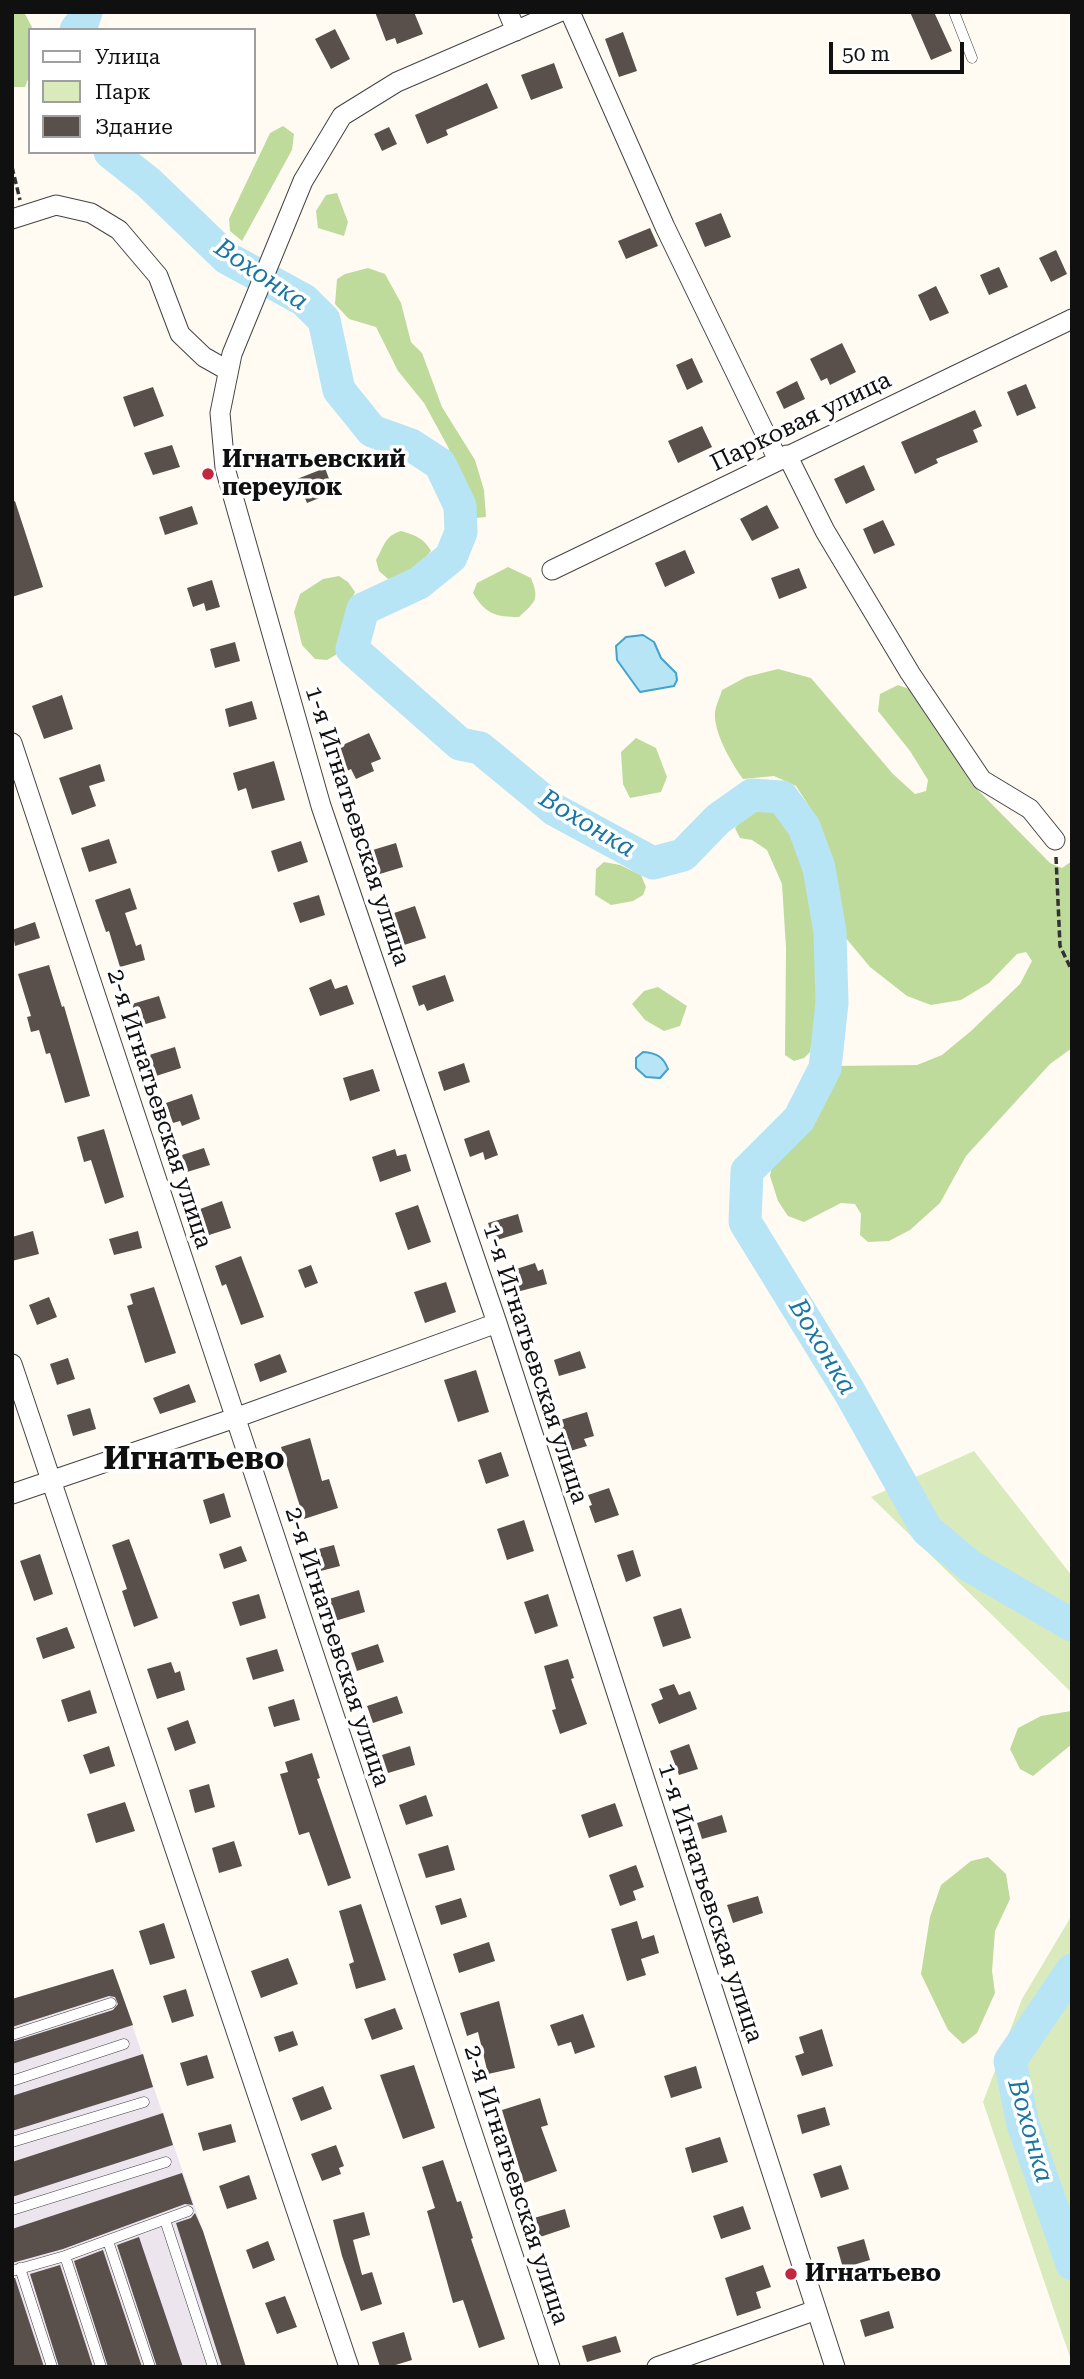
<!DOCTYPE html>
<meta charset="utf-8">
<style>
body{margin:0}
#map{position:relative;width:1084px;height:2379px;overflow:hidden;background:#fffbf3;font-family:"Roboto Serif",serif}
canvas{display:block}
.frame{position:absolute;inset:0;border:14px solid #101010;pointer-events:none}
.legend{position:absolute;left:28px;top:28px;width:228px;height:126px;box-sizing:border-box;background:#fff;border:2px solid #9f9f9f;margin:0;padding:9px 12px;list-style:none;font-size:21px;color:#101010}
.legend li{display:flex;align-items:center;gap:14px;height:35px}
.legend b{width:35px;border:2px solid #9f9f9f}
.scale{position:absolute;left:829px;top:42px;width:135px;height:32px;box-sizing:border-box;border:4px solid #101010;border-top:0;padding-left:9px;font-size:21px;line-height:24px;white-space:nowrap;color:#101010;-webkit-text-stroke:5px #fff;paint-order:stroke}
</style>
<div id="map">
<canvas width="1084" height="2379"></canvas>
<div class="frame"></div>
<ul class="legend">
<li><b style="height:9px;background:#fff"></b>Улица</li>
<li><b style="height:19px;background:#d9eabc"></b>Парк</li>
<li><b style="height:19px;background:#59504c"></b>Здание</li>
</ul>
<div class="scale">50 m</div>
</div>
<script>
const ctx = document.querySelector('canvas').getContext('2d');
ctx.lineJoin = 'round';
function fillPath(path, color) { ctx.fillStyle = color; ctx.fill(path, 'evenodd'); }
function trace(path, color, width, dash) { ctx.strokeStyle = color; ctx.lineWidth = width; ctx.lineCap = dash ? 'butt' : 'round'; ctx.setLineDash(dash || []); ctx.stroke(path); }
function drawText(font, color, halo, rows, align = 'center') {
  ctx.font = font + ' "Roboto Serif",serif'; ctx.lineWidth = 7; ctx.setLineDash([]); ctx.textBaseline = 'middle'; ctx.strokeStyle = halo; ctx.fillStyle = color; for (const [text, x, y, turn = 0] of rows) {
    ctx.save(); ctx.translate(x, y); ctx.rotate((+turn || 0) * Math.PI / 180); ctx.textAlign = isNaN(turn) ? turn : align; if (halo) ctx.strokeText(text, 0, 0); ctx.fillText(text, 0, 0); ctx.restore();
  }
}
fillPath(new Path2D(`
 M113 1969 199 2219 246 2367H12V1999Z`), '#ece5ee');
fillPath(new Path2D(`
 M974 1451 1072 1576V1693L871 1497Z
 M1072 1915V2363L983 2102 1022 1999Z`), '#d9eabc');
fillPath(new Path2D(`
 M12 12 25 14 33 29 30 30V74L25 87H12Z
 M283 126 294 134 292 150 242 241 230 231 229 219 270 133Z
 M337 193 348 222 344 236 318 228 316 211 326 195Z
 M368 268 385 274 401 303 411 342 422 353 442 407 475 460 484 490 486 517 476 518 448 447 424 403 398 371 376 327 349 319 335 304 337 279 345 274Z
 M401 531C415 535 424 538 431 551 419 566 407 574 388 579L379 571 376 560C384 547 384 536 401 531Z
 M508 567 531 578C540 600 535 602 519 617 496 617 485 614 473 593L477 583Z
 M339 576 348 582 355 592 347 609 342 641 337 654 327 660 315 659 302 645 294 612 300 594 323 579Z
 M778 669 811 678 893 774 915 794 926 791 928 780 910 751 878 711 880 694 898 685 912 690 972 784 1050 863 1062 868 1072 861V1048L1050 1064 966 1156 940 1203 910 1230 889 1241 868 1242 860 1235 861 1214 855 1204 841 1203 804 1222 788 1216 778 1201 770 1176 773 1159 821 1107 833 1066 917 1065 942 1055 971 1031 1020 984 1032 961 1026 952 1017 954 989 983 961 1000 931 1005 907 996 870 967 845 937 816 817 796 786 774 776 743 779C732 764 713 732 715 712 716 705 720 697 722 690L746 677Z
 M636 738 656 748 667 777 661 792 630 798 623 784 621 752Z
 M752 807 772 810 790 828 805 864 819 938 816 1027 810 1052 804 1058 794 1061 785 1055 786 948 782 884 767 850 752 840 740 838 735 828Z
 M604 862 620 865 641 875 646 887 643 895 633 901 611 905 595 895 596 869Z
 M658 987 687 1006 680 1026 664 1031 645 1020 632 1004 644 991Z
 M1071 1711 1072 1744 1033 1776 1020 1769 1010 1749 1018 1728 1041 1716Z
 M988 1857 1006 1874 1010 1899 995 1931 992 1971 995 1993 977 2033 963 2044 948 2030 921 1974 930 1917 941 1885 971 1861Z`), '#bfdb9c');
const water = new Path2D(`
 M643 635 654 642 661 658 676 673 677 680 674 686 640 692 617 660 616 646 626 637Z
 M643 1052C656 1053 663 1056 668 1069L660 1078 646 1077 636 1068V1058Z`);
fillPath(water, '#b8e5f6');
trace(water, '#40a3cc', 2);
trace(new Path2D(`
 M76 30 83 21 86 12
 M110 152 149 183 227 258 304 300 324 320 339 390 372 431 411 445 440 464 460 506 461 532 451 557 419 583 363 609 352 649 460 744 480 748 555 810 653 863 683 855 718 819 752 795 782 797 804 827 819 868 830 932 832 1003 825 1068 799 1119 747 1171 745 1222 849 1391 927 1530 970 1566 1072 1625
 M1072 1970 1010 2061 1023 2124 1072 2264`), '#b8e5f6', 33);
fillPath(new Path2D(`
 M375 12H414L423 34 397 44 395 38 386 41Z
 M910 12H934L952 51 931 60Z
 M335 29 350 59 331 69 315 39Z
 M623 32 637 71 619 77 605 39Z
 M554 63 563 88 531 100 521 75Z
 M487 83 498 108 446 130 448 135 427 144 415 115Z
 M389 127 397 144 382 151 374 134Z
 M721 213 731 237 705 247 695 223Z
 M650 228 658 246 626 259 618 241Z
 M1056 250 1067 274 1051 282 1039 258Z
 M999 267 1008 287 989 295 980 275Z
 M936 286 949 313 930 321 918 295Z
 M842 343 856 372 830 385 827 378 821 381 810 359Z
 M692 358 703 382 687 390 676 365Z
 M797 381 805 399 784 409 776 392Z
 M1026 384 1036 408 1017 416 1007 392Z
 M153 387 164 416 134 427 123 397Z
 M975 410 982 426 973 430 978 442 936 459 938 463 915 474 901 442Z
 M702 426 712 447 678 463 668 441Z
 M172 445 180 467 153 475 144 453Z
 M864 465 875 490 846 504 834 479Z
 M325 468 334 492 307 503 297 479Z
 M15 501 43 587 12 597V502Z
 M767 505 779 528 752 541 740 519Z
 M192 506 198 524 165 535 159 517Z
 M883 520 895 545 874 554 863 529Z
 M685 550 695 573 665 587 655 563Z
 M799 568 807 588 779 599 771 578Z
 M212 580 220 607 206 611 204 603 193 607 187 588Z
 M235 642 240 661 215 668 210 649Z
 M62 695 73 729 44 739 32 706Z
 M252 701 257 719 229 727 225 709Z
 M369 733 381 759 371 763 374 771 356 779 351 769 345 772 334 749Z
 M274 761 285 800 252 809 246 788 238 791 233 773Z
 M100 764 105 781 89 786 96 806 72 815 59 778Z
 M109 839 117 863 89 872 81 848Z
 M301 841 308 862 278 872 271 851Z
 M396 843 403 867 373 876 366 852Z
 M130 888 137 909 125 913 136 946 141 944 145 960 120 967 109 931 106 932 95 900Z
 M319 895 325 915 300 923 293 903Z
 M415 906 426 938 401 946 391 914Z
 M35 922 40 938 15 946 12 930Z
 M49 965 62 1007 64 1006 90 1096 65 1103 50 1053 46 1054 39 1030 31 1032 27 1017 31 1016 18 974Z
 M445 975 454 1001 427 1011 424 1004 419 1006 412 986Z
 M331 979 335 989 347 985 354 1004 320 1016 309 988Z
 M159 996 166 1018 139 1026 132 1004Z
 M175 1047 181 1068 156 1076 149 1055Z
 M464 1063 470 1082 444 1091 438 1072Z
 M373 1069 380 1091 350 1101 343 1078Z
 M192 1094 200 1119 182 1126 180 1121 173 1123 166 1103Z
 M104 1129 124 1197 105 1204 91 1160 84 1162 77 1137Z
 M489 1130 498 1155 485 1160 483 1152 470 1157 464 1139Z
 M204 1148 210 1165 187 1172 182 1155Z
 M395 1149 397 1156 406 1154 411 1171 380 1182 372 1157Z
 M222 1201 231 1228 209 1235 200 1209Z
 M418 1205 431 1242 408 1250 395 1213Z
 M518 1214 523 1232 494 1241 488 1223Z
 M33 1231 39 1254 12 1261V1237Z
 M138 1231 142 1248 114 1255 109 1239Z
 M241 1256 264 1317 241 1325 226 1284 222 1286 215 1266Z
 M535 1263 538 1271 543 1269 547 1284 513 1293 507 1272Z
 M311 1265 318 1283 305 1288 298 1270Z
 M446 1282 456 1312 425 1323 414 1292Z
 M154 1287 176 1353 145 1363 127 1306 133 1304 130 1294Z
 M49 1297 57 1317 37 1325 29 1305Z
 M580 1351 586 1368 559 1376 554 1360Z
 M280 1354 287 1372 260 1382 254 1364Z
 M68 1358 75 1379 57 1385 50 1364Z
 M476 1370 489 1412 458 1422 444 1380Z
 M189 1384 196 1402 160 1414 153 1398Z
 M90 1408 96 1429 73 1436 67 1415Z
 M587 1412 594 1436 584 1439 587 1446 567 1452 557 1421Z
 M310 1438 322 1481 329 1479 338 1508 304 1519 281 1447Z
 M501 1452 509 1476 486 1484 478 1460Z
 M609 1488 619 1515 595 1523 589 1506 592 1505 588 1495Z
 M224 1493 231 1517 210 1524 203 1500Z
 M524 1520 534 1551 507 1560 497 1529Z
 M129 1539 158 1618 134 1627 122 1591 127 1589 112 1545Z
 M334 1545 340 1566 313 1573 307 1552Z
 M241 1546 247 1561 224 1569 219 1554Z
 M633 1550 641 1576 626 1582 617 1555Z
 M40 1554 53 1594 34 1601 20 1561Z
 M359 1590 365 1612 335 1621 329 1599Z
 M259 1594 266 1618 240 1626 232 1602Z
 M548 1594 558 1626 535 1634 524 1602Z
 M681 1608 691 1638 663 1647 653 1617Z
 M67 1627 75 1648 43 1659 36 1638Z
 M378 1644 384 1662 357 1671 351 1653Z
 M277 1649 284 1671 253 1680 246 1658Z
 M568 1659 574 1678 571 1679 587 1724 560 1734 552 1710 556 1709 544 1666Z
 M171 1662 175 1673 180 1671 185 1690 157 1699 147 1669Z
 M674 1684 679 1695 690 1691 697 1709 659 1724 651 1704 663 1699 659 1689Z
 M90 1690 97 1713 68 1722 61 1700Z
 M397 1696 403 1713 373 1723 367 1706Z
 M294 1699 300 1720 274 1727 268 1707Z
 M188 1720 196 1743 175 1751 167 1728Z
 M689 1744 698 1769 679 1775 670 1751Z
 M109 1746 115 1766 90 1774 83 1755Z
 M410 1746 415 1765 388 1773 382 1755Z
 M312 1753 320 1778 317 1779 351 1878 328 1886 309 1832 299 1835 280 1774 288 1772 285 1762Z
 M209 1784 215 1807 195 1813 189 1790Z
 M426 1795 433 1816 406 1825 399 1805Z
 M125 1802 135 1831 96 1843 87 1814Z
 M615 1803 623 1826 589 1838 581 1815Z
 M722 1815 727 1832 702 1839 697 1823Z
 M234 1841 242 1866 219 1873 212 1848Z
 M448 1845 455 1870 426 1878 418 1854Z
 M636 1865 644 1887 633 1891 636 1900 620 1906 609 1875Z
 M758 1896 763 1913 733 1923 727 1905Z
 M461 1898 467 1917 441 1925 435 1906Z
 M361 1904 386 1980 356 1989 349 1964 354 1962 339 1911Z
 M637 1921 642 1939 654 1935 659 1953 641 1959 646 1975 627 1981 611 1929Z
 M164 1923 175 1958 150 1965 139 1931Z
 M489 1942 495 1961 459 1973 453 1954Z
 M288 1958 298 1984 261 1998 251 1971Z
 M113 1969 133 2025 12 2064V2042L113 2010 118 2004 115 1997 109 1996 12 2027V1999Z
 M186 1989 194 2016 172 2023 163 1996Z
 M499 2001 515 2068 488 2074 478 2032 467 2036 460 2013Z
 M395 2008 403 2029 372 2040 364 2019Z
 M583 2014 595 2047 575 2054 571 2042 558 2046 550 2025Z
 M822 2029 833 2066 802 2076 795 2056 804 2053 799 2037Z
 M293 2031 298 2045 279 2052 274 2037Z
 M143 2054 153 2087 12 2131V2096Z
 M207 2055 214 2078 187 2086 180 2063Z
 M414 2065 435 2128 403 2139 380 2075Z
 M696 2066 702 2088 671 2098 664 2076Z
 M323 2086 332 2109 301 2121 292 2098Z
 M540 2098 548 2125 541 2127 557 2171 524 2183 502 2110Z
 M825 2107 830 2125 802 2134 797 2115Z
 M163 2113 173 2145 12 2197V2162Z
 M231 2124 236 2142 203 2151 198 2133Z
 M720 2137 728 2162 692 2173 685 2148Z
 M336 2145 344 2166 339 2168 341 2174 322 2181 311 2154Z
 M443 2160 457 2202 461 2201 473 2238 471 2239 505 2339 479 2348 463 2300 453 2303 427 2211 435 2208 422 2167Z
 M841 2165 849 2189 821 2198 813 2174Z
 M182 2173 193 2205 185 2204 63 2249 12 2263V2229Z
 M249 2175 257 2199 227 2209 219 2186Z
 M743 2206 751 2229 721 2239 713 2216Z
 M565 2209 570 2227 540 2237 534 2218Z
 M364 2212 370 2235 353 2240 362 2275 372 2272 382 2304 361 2311 342 2256 333 2220Z
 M195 2213 203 2231 246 2367H222L176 2223 191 2218Z
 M139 2237 183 2367H157L117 2245Z
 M864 2239 870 2260 843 2268 837 2247Z
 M268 2241 275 2260 253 2269 246 2250Z
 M103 2250 142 2367H108L74 2261Z
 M60 2265 93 2367H59L30 2274Z
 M763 2265 771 2287 756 2292 761 2308 737 2316 725 2278Z
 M12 2278H15L44 2367H12Z
 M285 2296 297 2327 277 2334 265 2303Z
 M889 2311 894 2328 865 2337 860 2320Z
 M404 2332 412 2360 389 2367H380L372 2342Z
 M616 2336 621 2352 587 2362 582 2346Z`), '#59504c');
const lane = new Path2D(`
 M954 12 972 58
 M12 2035 111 2003
 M12 2081 124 2044
 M12 2142 144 2102
 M12 2210 166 2162
 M165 2220 213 2367
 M108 2241 150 2367
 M65 2256 101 2367
 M20 2268 52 2367
 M12 2271 65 2256 188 2211`);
const street = new Path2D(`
 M508 12 516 31
 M559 12 397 82 342 116 303 181 232 354 220 413 225 468 321 806 497 1323 835 2367
 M570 12 665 227 778 460
 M12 219 56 205 91 213 119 230 158 276 180 334 204 357 227 370
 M787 455 825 531 910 673 982 780 1030 809 1055 840
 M552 570 1072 319
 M12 743 550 2367
 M12 1364 349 2367
 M12 1494 235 1418 497 1323
 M657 2367 816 2310`);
trace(lane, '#434343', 11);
trace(street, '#434343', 21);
trace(new Path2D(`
 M12 167 20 200
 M1056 857 1060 946 1072 971`), '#323232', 3.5, [7, 3.5]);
trace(lane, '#fff', 10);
trace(street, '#fff', 19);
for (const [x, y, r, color] of [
 [208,474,7,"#c0283f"],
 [791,2274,7,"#c0283f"]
]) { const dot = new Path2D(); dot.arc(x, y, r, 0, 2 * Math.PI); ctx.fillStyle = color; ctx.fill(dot); trace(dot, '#fff', 2.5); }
drawText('24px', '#101010', '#fff', [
 ["Парковая улица",801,422,-26],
 ["1-я Игнатьевская улица",357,826,72],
 ["2-я Игнатьевская улица",159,1109,72],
 ["1-я Игнатьевская улица",535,1364,72],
 ["2-я Игнатьевская улица",337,1647,72],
 ["1-я Игнатьевская улица",710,1903,72],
 ["2-я Игнатьевская улица",516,2185,72]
]);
drawText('bold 24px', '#101010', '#fff', [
 ["Игнатьевский",222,460],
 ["переулок",222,488],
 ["Игнатьево",805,2274]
], 'left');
drawText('italic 26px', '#1975a2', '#fff', [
 ["Вохонка",261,275,34],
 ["Вохонка",587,824,31],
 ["Вохонка",822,1347,59],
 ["Вохонка",1030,2131,74]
]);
drawText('bold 32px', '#101010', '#fff', [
 ["Игнатьево",194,1460]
]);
</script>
